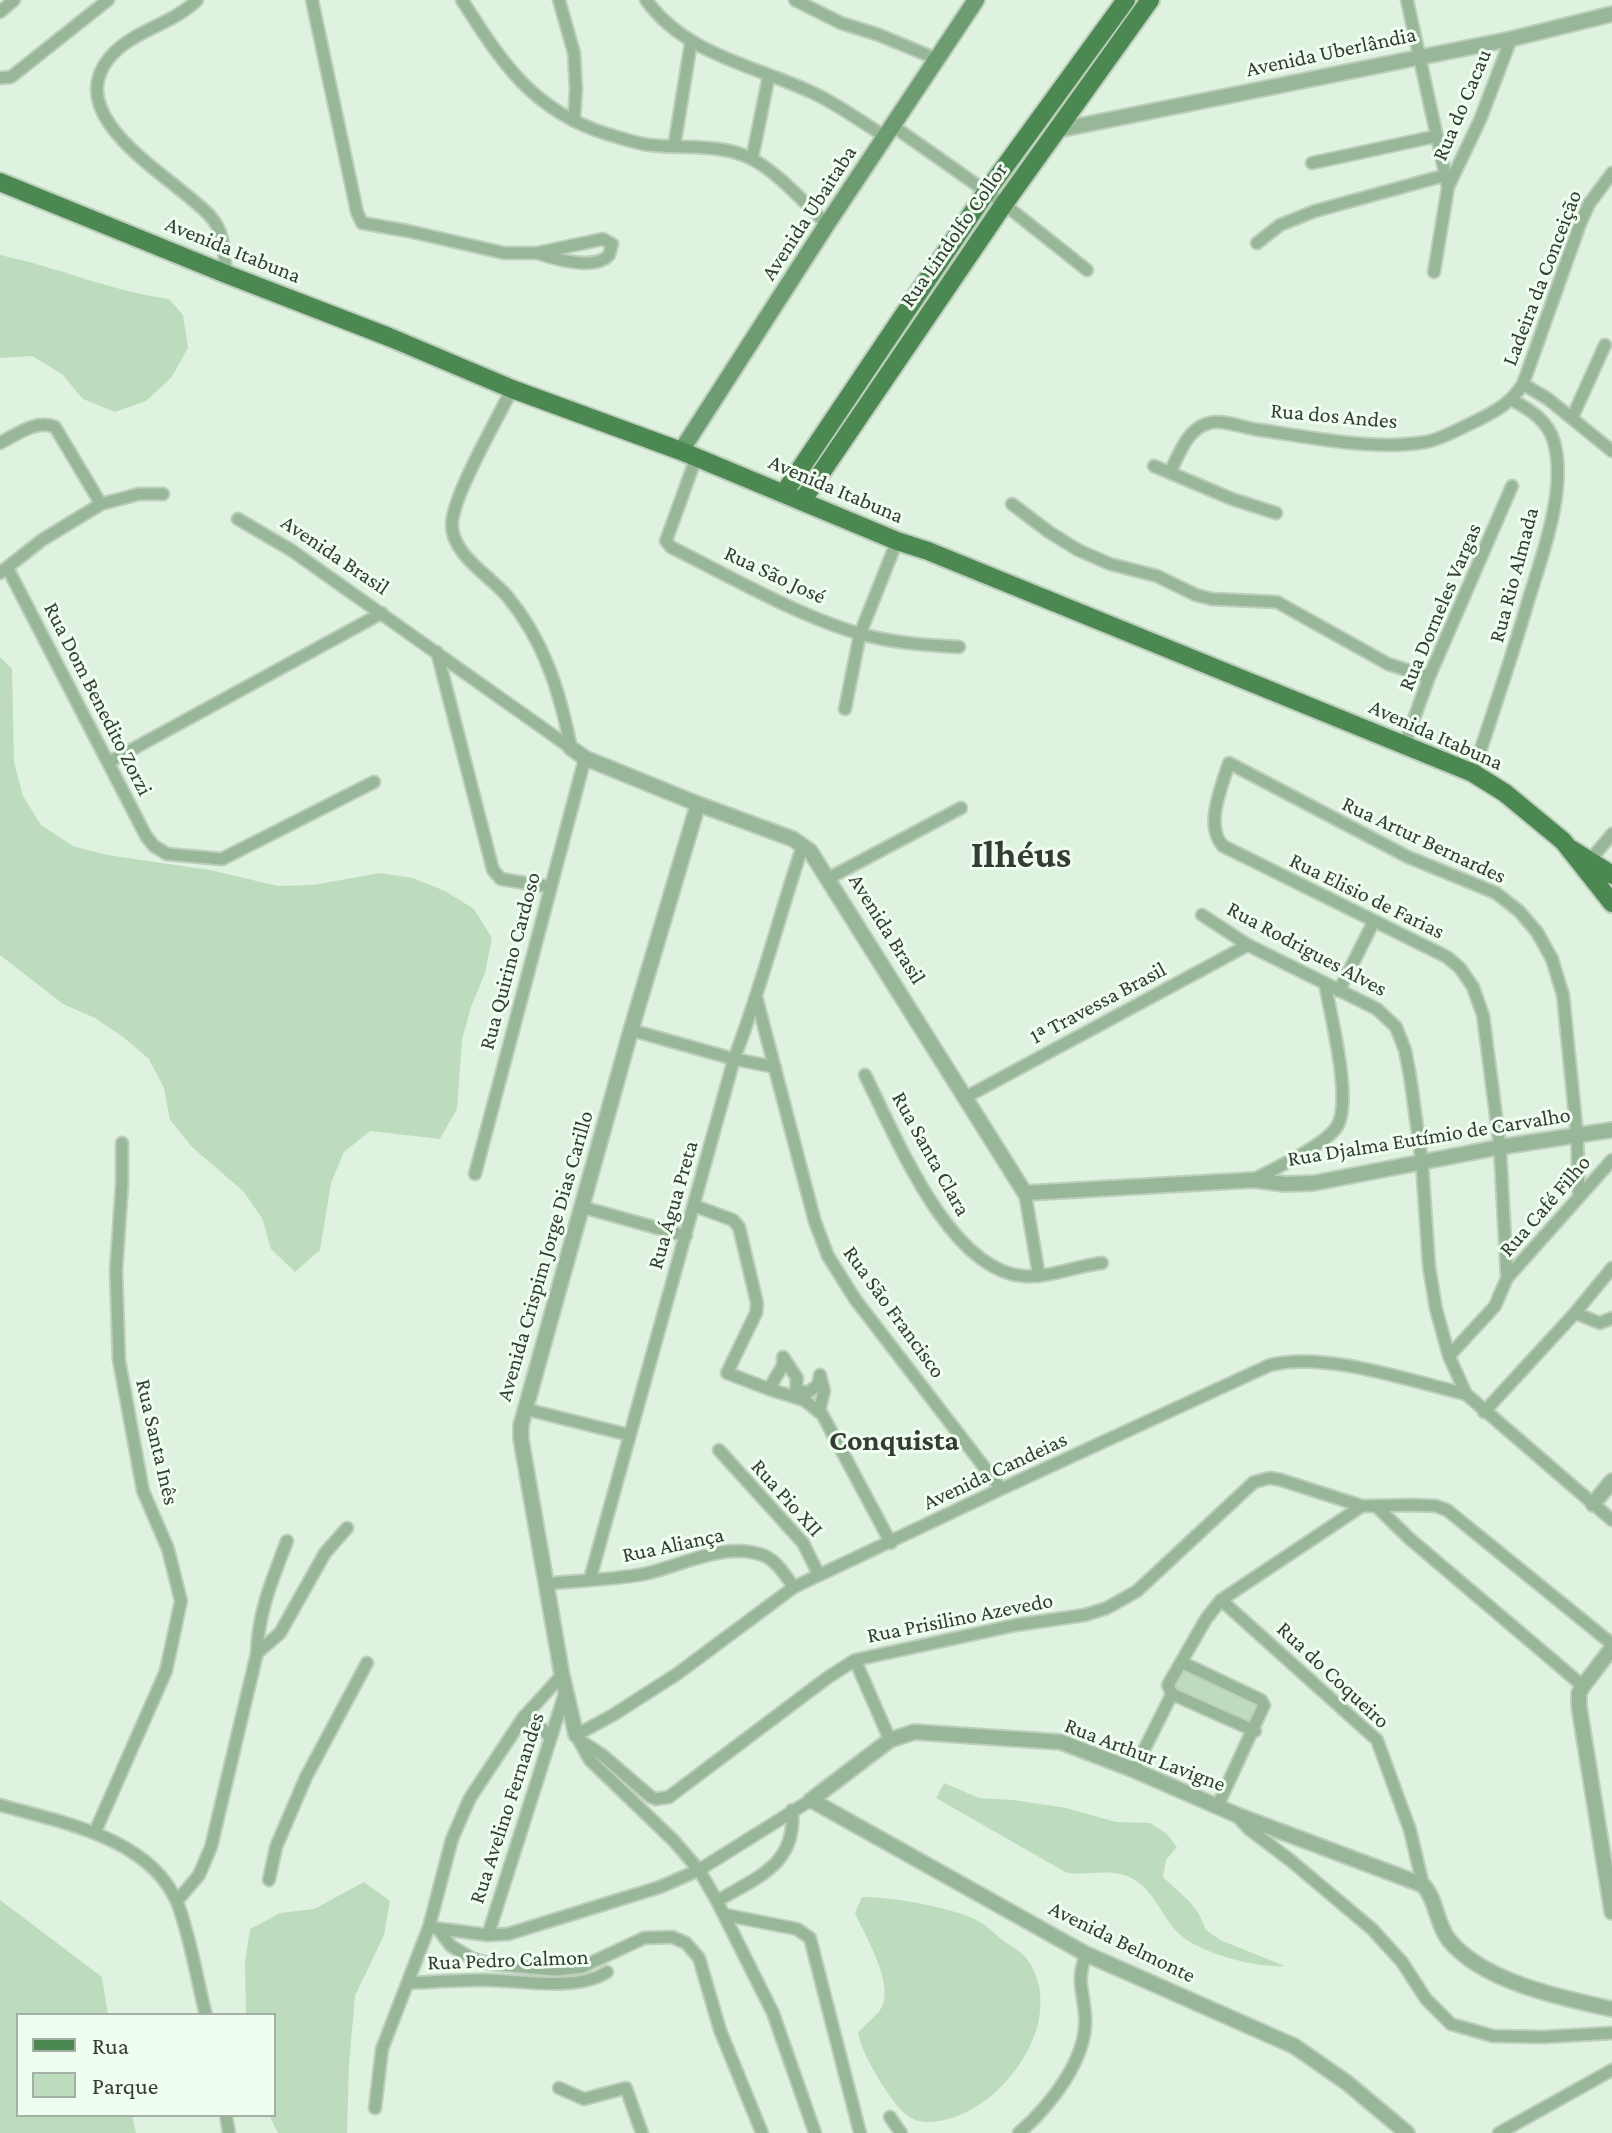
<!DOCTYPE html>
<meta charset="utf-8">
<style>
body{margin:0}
#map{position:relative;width:1612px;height:2133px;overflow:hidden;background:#dff2df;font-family:"Crimson Pro",serif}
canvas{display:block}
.legend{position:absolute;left:16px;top:2013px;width:260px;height:104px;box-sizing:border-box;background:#effeef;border:2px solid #a4b0a5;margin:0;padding:10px 14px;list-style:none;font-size:24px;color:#343c35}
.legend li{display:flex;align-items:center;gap:16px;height:40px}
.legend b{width:40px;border:2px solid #a4b0a5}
</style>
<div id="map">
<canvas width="1612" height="2133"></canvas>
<ul class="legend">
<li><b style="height:10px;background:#4c8851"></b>Rua</li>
<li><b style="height:22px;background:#bddcbe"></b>Parque</li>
</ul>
</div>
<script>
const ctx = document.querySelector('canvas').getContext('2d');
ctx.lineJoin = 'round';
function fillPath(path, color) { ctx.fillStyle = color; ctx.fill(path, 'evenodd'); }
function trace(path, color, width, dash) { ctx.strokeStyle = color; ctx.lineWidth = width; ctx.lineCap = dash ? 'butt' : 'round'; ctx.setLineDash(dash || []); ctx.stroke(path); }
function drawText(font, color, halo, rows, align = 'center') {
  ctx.font = font + ' "Crimson Pro",serif'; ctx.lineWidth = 6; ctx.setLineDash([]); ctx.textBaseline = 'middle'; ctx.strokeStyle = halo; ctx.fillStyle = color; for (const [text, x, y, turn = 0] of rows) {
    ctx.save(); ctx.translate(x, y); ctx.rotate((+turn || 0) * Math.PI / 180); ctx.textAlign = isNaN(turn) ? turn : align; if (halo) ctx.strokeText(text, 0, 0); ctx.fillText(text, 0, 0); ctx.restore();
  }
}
fillPath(new Path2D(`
 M0 255C57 267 111 291 169 299L183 315 188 348 171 378 146 401 115 412 83 399 62 374 32 356 0 358Z
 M0 657 12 669 14 762 23 796 41 825 73 846 107 855 210 870 278 886 313 885 380 873 413 878 445 891 474 909 492 938 485 973 471 1007 462 1040 457 1109 440 1139 370 1131 344 1152 331 1183 320 1250 295 1272 271 1249 262 1218 243 1191 192 1147 170 1120 164 1088 149 1059 123 1037 95 1018 63 1004 0 955Z
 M1183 1669 1258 1706 1249 1725 1173 1689Z
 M944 1783 979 1798 1014 1800 1066 1808 1116 1822 1150 1823 1166 1833 1177 1847 1166 1860 1163 1877 1189 1901 1199 1914 1206 1930 1220 1940 1285 1966C1255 1968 1197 1953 1176 1931 1161 1914 1154 1891 1133 1879 1112 1867 1090 1876 1067 1873L936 1798Z
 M364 1882 390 1901 384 1935 355 1996 349 2065 347 2133H278L269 2115H274V2015H246L245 1962 250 1929 280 1913 314 1909Z
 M862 1897C889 1896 957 1908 980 1922 987 1926 994 1933 1000 1938 1011 1947 1024 1952 1031 1965 1063 2022 1009 2098 955 2117 943 2121 926 2125 913 2119 899 2112 890 2096 881 2083 872 2067 862 2052 858 2033 864 2025 874 2018 880 2010 897 1987 864 1934 855 1913Z
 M0 1900 102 1977 108 2015H18V2115H132L136 2133H0Z`), '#bddcbe');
const minor = new Path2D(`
 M197 0C172 25 133 30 110 57 58 119 177 179 210 216 225 232 224 254 226 274
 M312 0 357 212 362 223 408 231 504 253H537L603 239 612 244 609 255C595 271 555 259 537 253
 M462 0C502 63 533 111 607 134 621 138 635 143 649 145 682 149 722 143 752 159 780 174 804 203 827 224
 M559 0 574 53 576 89 574 121
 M646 0C686 55 753 65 811 92 838 104 861 122 886 137
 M795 0 841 23 879 35 937 59
 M1407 0 1448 187 1434 272
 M0 12 14 0
 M0 78 11 77 108 0
 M893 126 1004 204 1087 270
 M674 147 691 43
 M752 159 769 75
 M1312 163 1437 136
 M1449 185 1480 120 1511 39
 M1257 243 1280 225 1315 211 1446 175
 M1523 384 1548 399 1612 451
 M512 389C497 420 453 495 452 524 451 554 490 576 507 596 544 640 560 692 571 748
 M1572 418 1605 345
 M0 443C16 435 36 419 55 427L101 504
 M696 458 666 541 671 547C729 576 800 617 861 634 893 643 926 645 959 647
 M1154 466 1232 499 1276 513
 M1170 472C1179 455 1187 430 1206 424 1223 418 1242 428 1260 430 1310 437 1374 451 1425 442 1443 439 1460 428 1476 421 1496 411 1511 403 1523 384L1580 224 1589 204 1612 173
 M1012 504 1049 532 1078 550 1110 564 1157 576 1196 595 1212 599 1277 602 1388 664 1429 677
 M238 519 291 550 571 748
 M8 569 146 836 154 846 167 854 222 859 374 782
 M0 573 42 540 101 504 139 494H163
 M437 652 493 870 501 879 551 887
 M845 709 860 634 897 541
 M1405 744 1429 677 1512 486
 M109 762 382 613
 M1473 773C1492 715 1512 657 1529 598 1543 553 1567 488 1554 442 1548 421 1531 410 1512 400
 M1591 859 1612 834
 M829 878 961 808
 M1202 915 1248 945 1377 1009 1396 1027 1405 1050 1410 1076 1422 1163 1429 1266 1436 1309 1449 1356 1466 1394 1612 1520
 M1339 991 1374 921
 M757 1000 815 1222 828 1256 855 1299 1001 1489
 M631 1030 734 1059 775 1067
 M865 1075C895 1134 948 1270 1023 1276 1049 1278 1076 1266 1102 1263
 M966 1097 1248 945
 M122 1143V1185
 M475 1174 585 758
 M1253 1180C1275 1168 1322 1147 1336 1128 1354 1104 1330 1014 1325 983
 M1025 1193 1039 1276
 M695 1206 733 1220 739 1227 757 1303 756 1313 727 1373 769 1389 783 1365V1357L797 1378 796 1389 807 1393 818 1385 820 1375 824 1391 819 1412
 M582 1207 686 1236
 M1507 1278 1612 1160
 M1575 1313 1600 1323 1612 1318
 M1449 1356 1495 1306 1507 1278 1500 1147 1483 1015 1473 987 1460 968 1447 957 1223 846C1204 826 1222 786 1229 763L1408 857 1496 893 1519 911 1537 932 1552 959 1563 995 1577 1135 1579 1195
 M769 1389 804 1400 822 1414 891 1543
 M525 1409 629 1435
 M1484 1412 1575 1313 1612 1268
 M719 1450 803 1543 819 1575
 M1376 1506 1410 1539 1583 1686
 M590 1579 734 1059C761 989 779 916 803 845
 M546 1584C578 1580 612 1580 644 1574 681 1566 727 1540 765 1556 778 1562 786 1577 794 1587
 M1221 1600 1377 1740 1410 1830 1423 1885
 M257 1653 280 1633 325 1553 347 1528
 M855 1660 890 1740
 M1181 1662 1261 1700 1264 1705 1218 1805
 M1172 1694 1168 1685 1206 1619 1221 1600 1362 1506 1413 1505 1436 1506 1447 1510 1612 1644
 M1172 1694 1255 1731
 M523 1718 542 1729 550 1737
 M578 1739 601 1754 651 1797 656 1799 669 1797 827 1678 855 1660 1016 1625 1085 1615 1107 1608 1137 1591 1254 1482 1270 1478 1281 1480 1362 1506
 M1134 1770 1172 1694
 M0 1805C60 1822 149 1837 177 1902 190 1934 197 1981 206 2015
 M1237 1816 1249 1829 1290 1860 1372 1929 1402 1962 1426 1999 1451 2024 1493 2036 1543 2037 1612 2033
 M95 1832 166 1671 181 1601 168 1549 143 1491 119 1360 116 1271 122 1184
 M269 1880 276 1847 306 1777 367 1663
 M177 1901 199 1875 211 1847 257 1653C258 1612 273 1578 287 1541
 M717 1901C758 1877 797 1864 792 1810
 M726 1915 797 1929 810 1938 860 2133
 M434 1928 488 1935 508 1934 660 1887 699 1870 811 1800
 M438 1929 451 1946 473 1959 491 1964 556 1970 582 1967 644 1938 672 1937 686 1943 699 1958 720 2030 762 2133
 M488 1935 565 1693
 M409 1983C434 1982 459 1980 484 1980 520 1980 576 1992 607 1972
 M559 2088 584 2099 626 2088 642 2133
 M375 2108 382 2049 429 1927 452 1839 470 1798 523 1718 562 1675
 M226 2115 229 2133
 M890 2117 901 2133
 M815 2133 773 2013 717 1901 699 1870 674 1841 590 1760 576 1735 613 1715 677 1674 794 1587 1001 1489 1270 1365C1325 1351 1410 1381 1466 1394
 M1019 2133C1049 2107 1089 2058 1085 2015 1083 1987 1076 1983 1086 1954
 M1499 2133 1612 2070`);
const tertiary = new Path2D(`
 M1058 130 1511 39 1612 14
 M571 748 585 758 698 804 793 839 810 851 1025 1193 1253 1180 1285 1184 1314 1183 1500 1147 1612 1130
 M1593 1504 1612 1481
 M1612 1648 1583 1686 1579 1693V1706L1612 1912
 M576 1735 562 1675 521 1439V1425L631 1030 698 804
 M1407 2133 1346 2082 1294 2046 1086 1954 811 1800 890 1740 914 1732 1061 1742 1134 1770 1237 1815 1423 1885C1437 1900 1436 1924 1449 1940 1483 1982 1562 1998 1612 2009`);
const secondary = new Path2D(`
 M681 451 827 224 976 0`);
const primary = new Path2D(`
 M0 182 226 274 389 337 512 389 681 451 897 541 928 551 1473 773 1505 793 1563 841 1612 903
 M784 493 987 191 1126 0
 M802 501 1004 204 1150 0
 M1571 849 1612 875`);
trace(minor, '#bdcebd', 15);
trace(tertiary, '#bdcebd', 18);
trace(secondary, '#bdcebd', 20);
trace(primary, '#bdcebd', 22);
trace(minor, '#97b798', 11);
trace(tertiary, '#97b798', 14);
trace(secondary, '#6c9c6f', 16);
trace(primary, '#4c8851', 18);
drawText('22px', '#343c35', '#effeef', [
 ["Avenida Uberlândia",1331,52,-12],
 ["Rua do Cacau",1462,105,-67],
 ["Avenida Ubaitaba",809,213,-57],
 ["Rua Lindolfo Collor",954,235,-55],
 ["Avenida Itabuna",233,250,22],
 ["Ladeira da Conceição",1542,278,-69],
 ["Rua dos Andes",1334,416,5],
 ["Avenida Itabuna",836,489,23],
 ["Avenida Brasil",335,555,34],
 ["Rua São José",775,575,25],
 ["Rua Rio Almada",1514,575,-75],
 ["Rua Dorneles Vargas",1440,607,-67],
 ["Rua Dom Benedito Zorzi",98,699,63],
 ["Avenida Itabuna",1436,735,24],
 ["Rua Artur Bernardes",1424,840,25],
 ["Rua Elisio de Farias",1367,896,26],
 ["Avenida Brasil",887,929,58],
 ["Rua Rodrigues Alves",1307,949,28],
 ["Rua Quirino Cardoso",510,961,-75],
 ["1ª Travessa Brasil",1098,1003,-28],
 ["Rua Djalma Eutímio de Carvalho",1429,1137,-9],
 ["Rua Santa Clara",931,1154,61],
 ["Rua Água Preta",673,1205,-74],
 ["Rua Café Filho",1545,1206,-49],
 ["Avenida Crispim Jorge Dias Carillo",545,1256,-74],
 ["Rua São Francisco",894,1312,54],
 ["Rua Santa Inês",157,1442,77],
 ["Avenida Candeias",995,1471,-25],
 ["Rua Pio XII",787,1498,48],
 ["Rua Aliança",673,1545,-12],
 ["Rua Prisilino Azevedo",960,1618,-11],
 ["Rua do Coqueiro",1333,1675,43],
 ["Rua Arthur Lavigne",1145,1755,21],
 ["Rua Avelino Fernandes",507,1808,-72],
 ["Avenida Belmonte",1122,1942,26],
 ["Rua Pedro Calmon",508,1960,-2]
]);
drawText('bold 30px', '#343c35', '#effeef', [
 ["Conquista",894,1441]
]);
drawText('bold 38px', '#343c35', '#effeef', [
 ["Ilhéus",1021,855]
]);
</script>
